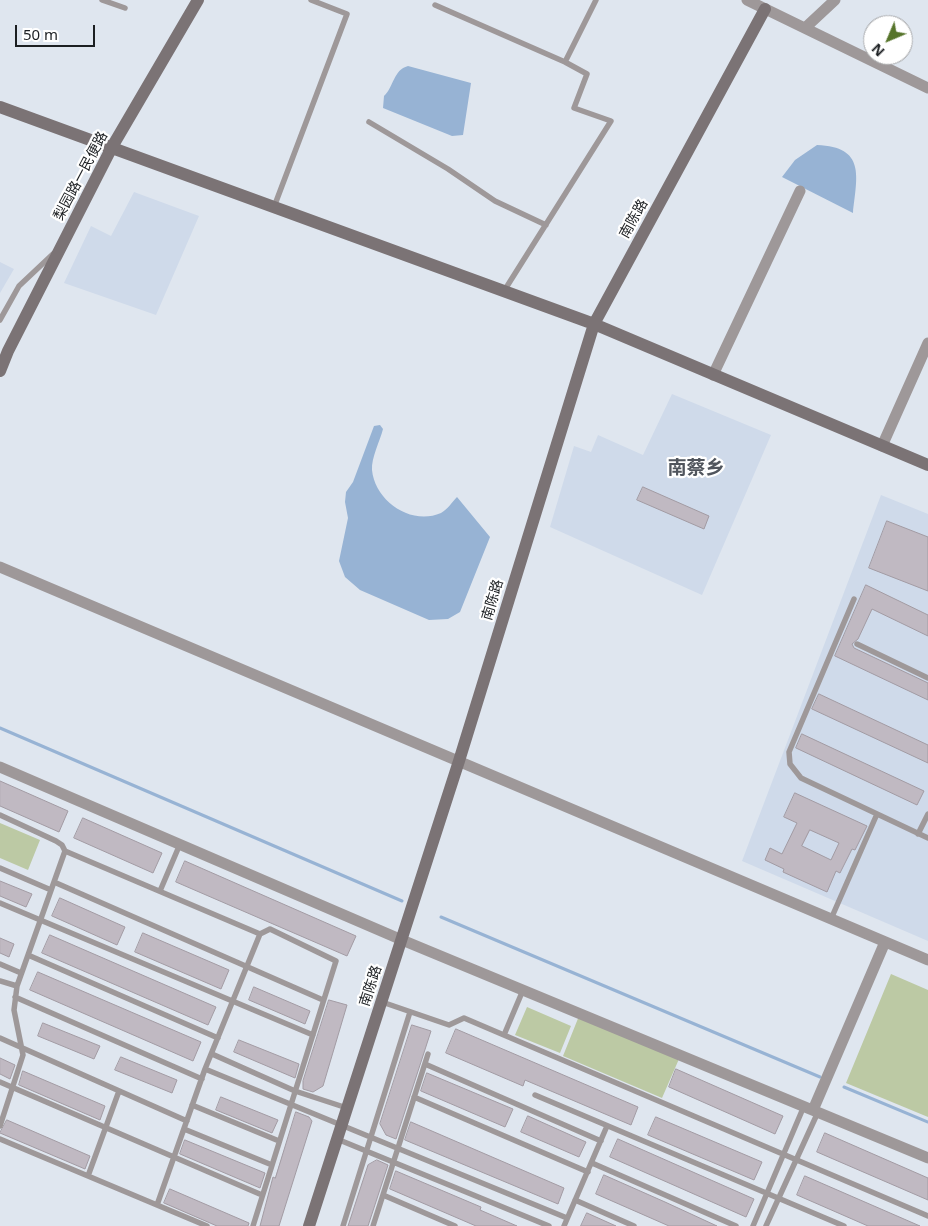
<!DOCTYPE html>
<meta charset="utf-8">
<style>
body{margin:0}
#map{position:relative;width:928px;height:1226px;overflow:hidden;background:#dfe6ef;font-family:"Noto Sans",sans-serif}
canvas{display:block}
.north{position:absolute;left:863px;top:15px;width:50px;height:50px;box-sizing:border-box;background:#fff;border:1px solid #a4a5a7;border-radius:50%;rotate:225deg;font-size:14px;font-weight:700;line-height:20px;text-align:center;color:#1c1f22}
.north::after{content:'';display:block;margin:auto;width:18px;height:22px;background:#56742a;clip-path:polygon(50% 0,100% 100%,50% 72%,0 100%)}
.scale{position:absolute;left:15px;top:25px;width:80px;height:22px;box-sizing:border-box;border:2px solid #1c1f22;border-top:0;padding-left:6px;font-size:15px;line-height:18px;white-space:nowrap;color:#1c1f22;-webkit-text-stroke:4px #fff;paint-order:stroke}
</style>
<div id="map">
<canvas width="928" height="1226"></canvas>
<div class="north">N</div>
<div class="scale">50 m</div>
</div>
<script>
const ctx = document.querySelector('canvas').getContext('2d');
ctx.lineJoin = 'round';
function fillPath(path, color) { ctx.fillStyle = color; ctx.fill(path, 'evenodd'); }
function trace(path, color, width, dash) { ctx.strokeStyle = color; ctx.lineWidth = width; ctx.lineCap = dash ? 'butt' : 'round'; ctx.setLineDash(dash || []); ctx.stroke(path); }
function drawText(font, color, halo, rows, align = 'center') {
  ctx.font = font + ' "Noto Sans","Noto Sans SC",sans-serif'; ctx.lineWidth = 4.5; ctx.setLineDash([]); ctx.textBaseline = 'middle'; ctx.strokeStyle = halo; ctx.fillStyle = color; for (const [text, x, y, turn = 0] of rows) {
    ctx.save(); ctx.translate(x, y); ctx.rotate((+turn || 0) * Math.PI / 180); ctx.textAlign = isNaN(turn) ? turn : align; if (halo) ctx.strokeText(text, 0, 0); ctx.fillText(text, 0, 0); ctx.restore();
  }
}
fillPath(new Path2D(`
 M134 192 199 216 156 315 64 283 91 226 111 236Z
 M0 262 14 269 0 293Z
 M672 394 771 435 702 595 550 527 574 446 591 452 598 435 643 455Z
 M881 495 928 514V941L742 861Z`), '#cfdaea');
fillPath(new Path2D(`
 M0 823 40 840 28 870 0 858Z
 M891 974 928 990V1117L846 1083Z
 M527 1007 571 1026 560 1053 515 1035Z
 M579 1016 679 1059 662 1098 563 1056Z`), '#bcc9a4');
fillPath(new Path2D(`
 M408 66 471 83 463 135 452 136 383 108 384 96C394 87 393 70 408 66Z
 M817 145C866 147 857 176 853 213L782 177 795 160Z
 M380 425 383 429C380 441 371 458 372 470 375 501 411 526 441 513 447 510 453 501 457 497L490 537 460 612 448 619 429 620 360 590 345 577 339 561 348 518 345 502 346 492 353 482 374 426Z`), '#97b3d4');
trace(new Path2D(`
 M0 728 402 901
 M441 917 820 1077
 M844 1087 928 1122`), '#97b3d4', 3);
const building = new Path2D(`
 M643 487 709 516 704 529 637 500Z
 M887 521 928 537V591L869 568Z
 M866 585 928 615V636L872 609 858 639 852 644 854 648 928 683V700L835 656Z
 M819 694 928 745V763L812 709Z
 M802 734 924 791 917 805 796 748Z
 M0 781 68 811 59 832 0 806Z
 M795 793 867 826 855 850 852 849 840 873 836 871 827 892 783 872 784 869 765 860 770 848 782 854 797 823 784 817ZM810 830 839 843 831 860 802 846Z
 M83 818 162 853 153 873 74 838Z
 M185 861 356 936 347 956 176 882Z
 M0 881 32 894 26 907 0 896Z
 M60 898 125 927 117 945 52 916Z
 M143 933 229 970 221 989 135 952Z
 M50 935 216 1007 208 1025 42 953Z
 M0 938 14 944 9 957 0 953Z
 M38 972 201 1042 193 1061 30 990Z
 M254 987 310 1011 305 1024 249 1000Z
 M329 1000 347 1005 323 1086 313 1092 303 1089V1081Z
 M43 1023 100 1046 94 1059 38 1036Z
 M412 1025 431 1031 396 1139 386 1135 380 1124Z
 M456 1029 638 1107 631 1125 525 1080 523 1086 446 1053Z
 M239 1040 299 1064 295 1078 234 1052Z
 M121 1057 177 1080 172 1093 115 1070Z
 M0 1058 15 1065 10 1079 0 1074Z
 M676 1069 783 1116 775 1134 669 1087Z
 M23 1071 105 1106 100 1120 19 1085Z
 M427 1073 513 1109 505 1127 421 1091Z
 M221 1097 278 1120 272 1133 216 1110Z
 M296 1112 309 1117 312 1121 279 1226H260L273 1177 275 1178Z
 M528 1116 586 1142 579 1157 521 1132Z
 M656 1117 762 1162 754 1180 648 1135Z
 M7 1120 90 1156 85 1169 0 1133Z
 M411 1122 564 1188 558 1204 405 1140Z
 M825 1133 928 1178V1200L817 1152Z
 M618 1139 754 1199 746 1217 610 1157Z
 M185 1140 265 1173 260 1188 180 1154Z
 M377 1160 388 1165 368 1226H348L368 1165Z
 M396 1171 481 1207 480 1210 517 1226H476L390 1189Z
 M604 1175 665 1202 717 1226H669L596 1194Z
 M805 1176 920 1226H868L797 1195Z
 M170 1189 249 1223 248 1226H217L164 1203Z
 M587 1213 616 1226H581Z`);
fillPath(building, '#c0b9c2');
trace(building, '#a29ba3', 1);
trace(new Path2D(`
 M102 0 125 8
 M435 5 565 62 587 74 574 108 611 121 504 291
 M565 62 596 0
 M369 122 448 169 495 201 546 225
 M274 207 347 14 311 0
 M0 320 19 286 53 254
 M854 599 789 752 790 764 801 778 928 838
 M857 644 928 678
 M0 815 56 841 62 845 65 851
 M918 834 928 814
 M0 868 51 890
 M54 882 323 1000
 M160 891 180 844
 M0 903 313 1035
 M831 919 877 814
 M28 955 218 1038
 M0 964 21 973
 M0 981 17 986
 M15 997 202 1079
 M382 1002 449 1025 464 1018 928 1216
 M504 1035 523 990
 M0 1038 187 1121
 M212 1054 295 1091 347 1108
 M425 1064 601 1141
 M205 1069 567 1218
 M0 1082 262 1195
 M535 1095 844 1226
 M414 1097 588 1172
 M192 1105 279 1141
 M0 1126 23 1055 14 1010 17 986 65 851 260 934 205 1069 157 1205
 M184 1129 272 1165
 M0 1139 207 1226
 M337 1139 549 1226
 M592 1163 736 1226
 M88 1176 119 1091
 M383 1195 455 1226
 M575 1200 634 1226
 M253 1226 336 961 270 929 260 934
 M343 1226 410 1012
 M373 1226 428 1054
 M564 1226 607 1126
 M753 1226 804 1106
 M766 1226 818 1112`), '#9e9899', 5.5);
trace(new Path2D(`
 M747 0 928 88
 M805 28 835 0
 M713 375 800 191
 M882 446 928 343
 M0 567 928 960
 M0 767 402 940 928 1158
 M813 1110 885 942`), '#9e9899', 11);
trace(new Path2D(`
 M0 107 594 324 928 465
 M0 371 8 351 112 147 198 0
 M309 1226 459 761 594 324 765 9`), '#7b7375', 12);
drawText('14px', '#1c1f22', '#fff', [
 ["梨园路一民便路",81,176,-62],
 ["南陈路",634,219,-61],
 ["南陈路",493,600,-73],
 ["南陈路",371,986,-72]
]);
drawText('bold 19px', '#50555d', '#fff', [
 ["南蔡乡",696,469]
]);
</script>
